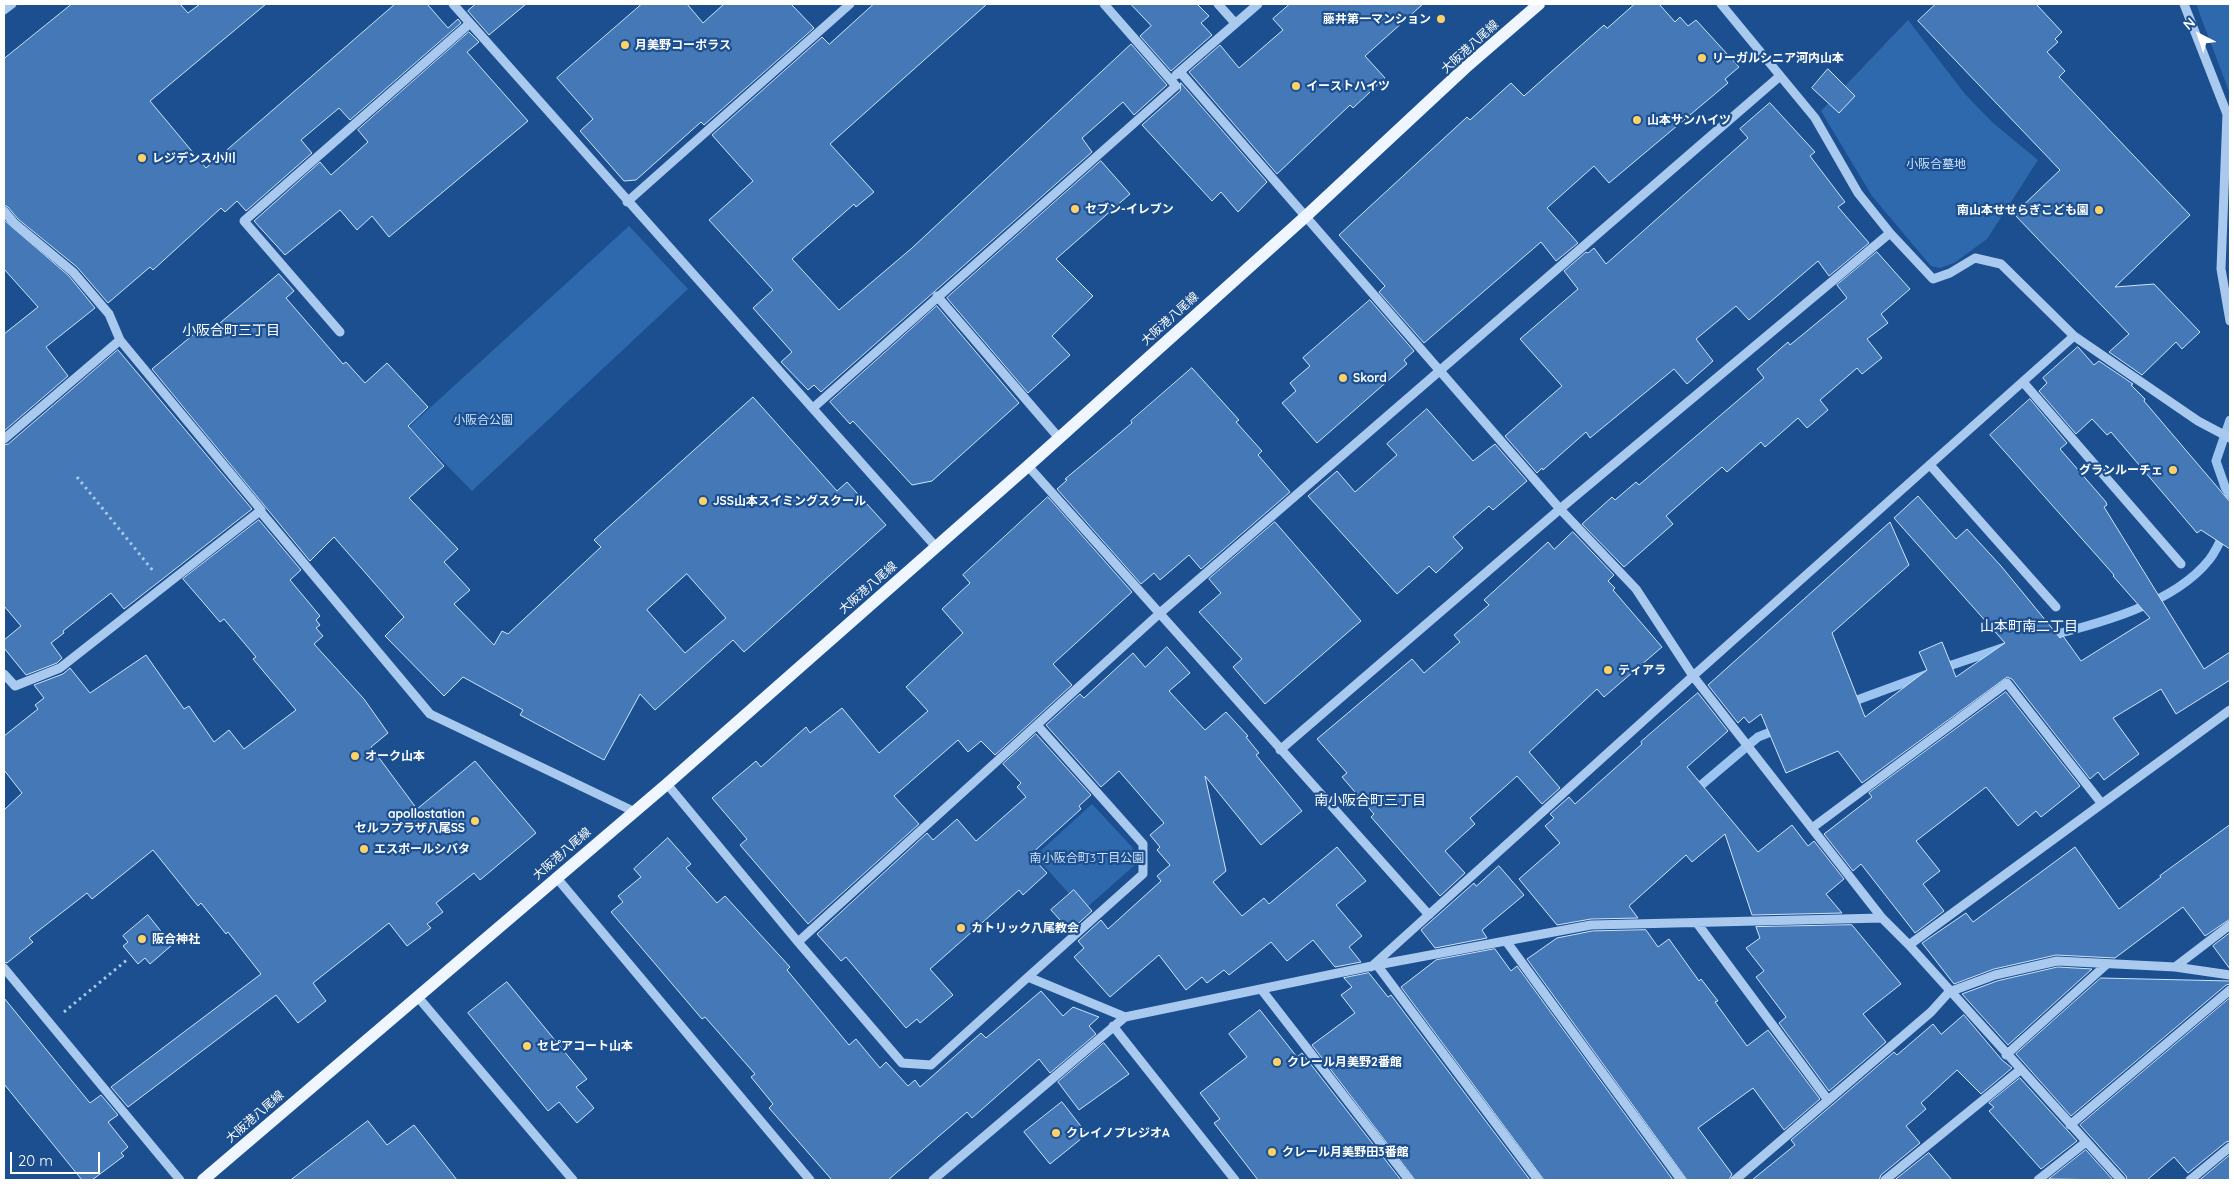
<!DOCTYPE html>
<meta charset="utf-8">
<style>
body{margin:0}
#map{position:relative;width:2234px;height:1184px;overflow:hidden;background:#1b4f8f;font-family:Quicksand,sans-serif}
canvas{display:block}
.frame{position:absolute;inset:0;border:5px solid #fff;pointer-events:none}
.north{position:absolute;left:2174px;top:10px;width:50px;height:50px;-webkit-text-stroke:4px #1b4f8f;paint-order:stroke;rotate:319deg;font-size:14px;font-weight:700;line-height:20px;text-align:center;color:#fff}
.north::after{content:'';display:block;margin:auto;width:18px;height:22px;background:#fff;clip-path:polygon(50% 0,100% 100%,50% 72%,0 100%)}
.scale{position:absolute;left:10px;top:1152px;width:90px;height:22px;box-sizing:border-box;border:2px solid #fff;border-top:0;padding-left:6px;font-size:15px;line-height:18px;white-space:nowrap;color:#fff;-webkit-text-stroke:4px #1b4f8f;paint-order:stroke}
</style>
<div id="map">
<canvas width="2234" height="1184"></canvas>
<div class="frame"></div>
<div class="north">N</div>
<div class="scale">20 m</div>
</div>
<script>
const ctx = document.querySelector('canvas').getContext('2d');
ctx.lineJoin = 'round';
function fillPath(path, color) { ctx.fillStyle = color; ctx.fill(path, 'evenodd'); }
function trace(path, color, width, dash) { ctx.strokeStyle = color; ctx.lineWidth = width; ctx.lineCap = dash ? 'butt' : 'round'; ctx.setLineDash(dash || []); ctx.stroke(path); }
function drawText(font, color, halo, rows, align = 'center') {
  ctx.font = font + ' Quicksand,"Noto Sans JP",sans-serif'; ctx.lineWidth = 4.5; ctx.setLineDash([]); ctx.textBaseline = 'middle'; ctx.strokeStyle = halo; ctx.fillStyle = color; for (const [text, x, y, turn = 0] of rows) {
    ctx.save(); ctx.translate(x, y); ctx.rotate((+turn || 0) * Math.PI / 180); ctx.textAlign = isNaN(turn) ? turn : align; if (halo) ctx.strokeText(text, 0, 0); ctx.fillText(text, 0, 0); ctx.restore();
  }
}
fillPath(new Path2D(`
 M2196 4H2230V94Z
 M1908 20 1965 94 1993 123 2038 160 1987 239 1954 263 1940 268 1931 266 1872 196 1821 111Z
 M629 226 688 289 472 491 409 427Z
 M1092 804 1132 847 1137 863 1084 910 1035 856Z`), '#2e69ad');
trace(new Path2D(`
 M2230 420 2216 461 2225 487 2230 495
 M2045 637C2098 624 2174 604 2209 560 2218 549 2224 532 2230 520
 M1940 669 2008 646
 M1849 703 1928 674
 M1693 792 1758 737 1778 729`), '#9cc4f0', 9);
const building = new Path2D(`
 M72 4H180L188 13 200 4H266L150 101 206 168 395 4H427L448 28 458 19 461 23 350 120 339 108 301 140 312 153 246 211 237 201 225 212 221 208 153 270 150 267 108 303 77 267 18 219 8 207 4 205V59Z
 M476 4H526L489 35 468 11Z
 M642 4H687L703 23 724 4H791L814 28 704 125 701 122 636 180 624 181 580 131 593 119 557 78Z
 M874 4H987L830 144 874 192 856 207 854 204 792 259 839 310 912 248 1131 44 1167 85 1134 115 1123 102 1082 138 1092 152 821 392 814 385 808 390 781 362 792 352 753 308 773 290 709 220 753 181 712 135 822 37 829 44Z
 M1131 4H1197L1209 16 1201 23 1212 35 1171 71 1140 36 1151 26Z
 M1290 4H1423L1365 56 1385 78 1353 108 1350 105 1277 174 1189 72 1220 45 1239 68 1283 30 1273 19Z
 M1635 4H1659L1675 22 1680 17 1688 26 1696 20 1739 67 1725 79 1728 83 1609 183 1594 166 1547 208 1578 243 1556 261 1541 242 1424 343 1379 292 1385 286 1339 235 1467 117 1470 120 1511 83 1524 96 1604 25 1607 28Z
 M1936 4H2036L2062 32 2055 39 2058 42 2047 52 2065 71 2059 77 2190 215 2115 287 2154 284 2200 332 2182 349 2176 342 2142 375 2109 352 2129 334 2014 214 2060 170 1918 21Z
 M469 32 479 42 467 52 528 121 389 237 372 216 357 230 340 210 285 255 254 221 320 162 331 175 368 142 358 130Z
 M1828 69 1855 96 1839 113 1812 88Z
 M1181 83 1267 182 1238 212 1221 192 1212 201 1142 125 1180 91Z
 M1770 103 1815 152 1810 156 1845 202 1838 207 1869 243 1829 276 1818 261 1749 320 1736 306 1696 339 1713 361 1687 384 1674 369 1590 438 1586 432 1543 470 1542 468 1537 473 1505 436 1562 386 1520 339 1578 289 1564 271 1586 252 1588 253 1594 248 1606 264 1748 138 1740 129Z
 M1101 161 1130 194 1056 259 1093 296 1052 336 1070 355 1028 393 947 298Z
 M4 220 69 276 95 308 46 347 68 376 4 431V334L38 307 4 269Z
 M1877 252 1910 289 1881 314 1888 323 1867 339 1882 358 1862 374 1857 368 1820 400 1828 410 1807 428 1798 418 1765 447 1761 442 1727 472 1722 467 1666 516 1673 524 1624 567 1582 524 1612 497 1615 500 1636 482 1639 485 1764 378 1757 369 1788 342 1790 345 1847 298 1837 285Z
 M279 274 294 291 286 298 343 364 346 362 365 383 387 363 428 407 408 426 444 466 409 498 458 549 444 562 470 590 454 604 494 645 502 631 508 634 601 547 594 540 753 397 837 491 847 482 886 525 744 652 733 640 655 710 640 694 604 760 520 715 523 710 463 677 444 696 385 636 404 617 334 537 310 561 152 369 200 329 205 335ZM687 574 726 618 685 653 647 610Z
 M1370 300 1414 351 1404 360 1407 364 1317 443 1282 403 1296 391 1290 383 1310 366 1303 358Z
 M937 306 1019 403 932 481 912 485 853 421 850 424 830 402Z
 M2078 347 2094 365 2099 361 2133 384 2131 385 2145 399 2144 401 2230 502V549L2201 530 2197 533 2111 432 2107 435 2092 419 2076 434 2039 391 2047 383 2043 378Z
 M118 350 252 509 124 609 111 593 63 631 64 633 51 643 62 658 57 663 26 675 4 648V640L21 626 4 606V445L8 444Z
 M1192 368 1239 420 1236 422 1262 451 1258 455 1290 492 1201 569 1189 555 1160 580 1154 573 1141 584 1057 489 1067 480 1065 479 1132 423 1131 421Z
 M2030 399 2067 443 2060 449 2106 502 2107 505 2104 507 2204 669 2230 652V680L2176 714 2161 689 2113 718 2139 754 2104 780 2098 772 2090 779 2012 679 2007 677 1862 783 1838 751 1786 773 1761 714 1749 723 1744 717 1738 723 1708 685 1890 522 1909 565 1832 633 1865 717 1927 670 1919 652 1942 642 1956 677 2005 643 1894 518 1918 496 1956 539 1967 529 2001 566 2060 638 2063 636 2081 661 2150 618 2113 576 2114 575 1990 435Z
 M1427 409 1473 461 1495 444 1527 481 1493 510 1489 506 1453 537 1463 548 1436 573 1429 566 1397 594 1308 496 1337 471 1355 492 1397 455 1387 444Z
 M1048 497 1132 592 1053 664 1072 685 995 755 981 741 968 752 958 740 894 796 919 824 808 924 740 845 747 839 712 798 756 761 761 767 806 727 810 733 842 708 879 753 928 711 906 687 963 633 942 609 970 583 963 575Z
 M259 520 301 570 290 580 320 616 316 620 320 625 316 628 323 636 314 644 364 699 388 733 371 747 417 809 475 761 536 833 480 880 474 873 436 903 443 912 427 924 431 928 407 946 389 923 313 983 326 1001 298 1023 276 995 128 1107 111 1087 261 974 228 932 226 934 201 903 198 906 153 850 92 899 87 893 29 938 33 942 7 963 4 962V810L22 793 4 770V736L38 709 35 705 44 698 34 685 63 674 70 668 90 693 146 655 184 709 189 706 214 742 229 730 244 749 296 710 253 659 256 657 224 619 220 622 183 579Z
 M1275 522 1361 621 1265 704 1233 667 1242 659 1199 612 1221 593 1209 579Z
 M1573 532 1614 575 1608 581 1615 588 1613 590 1662 647 1604 697 1597 689 1529 752 1560 788 1542 804 1517 776 1470 818 1475 824 1445 851 1465 873 1440 896 1371 817 1374 814 1342 777 1347 773 1317 739 1412 659 1424 673 1460 642 1454 635 1489 605 1484 600 1548 542 1554 549Z
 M1167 647 1190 673 1169 691 1205 730 1226 712 1248 736 1246 737 1259 753 1256 755 1302 811 1261 845 1205 776 1226 871 1213 882 1242 916 1264 898 1269 904 1337 847 1366 881 1336 905 1362 936 1349 947 1361 962 1335 967 1313 940 1287 961 1271 942 1229 975 1224 970 1207 983 1202 977 1186 990 1159 955 1110 997 1074 957 1084 948 1078 941 1101 920 1108 929 1161 881 1157 876 1170 865 1157 850 1160 847 1150 835 1164 823 1119 771 1101 787 1046 725 1080 694 1084 698 1133 653 1145 667Z
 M2006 692 2080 786 2041 817 2036 811 2018 826 1986 787 1916 841 1940 871 1923 884 1944 911 1915 933 1861 864 1853 871 1824 834 1872 797 1869 793Z
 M1698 693 1728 731 1687 767 1758 852 1792 825 1808 846 1814 841 1844 879 1826 894 1842 913 1752 915 1725 834 1692 862 1686 855 1629 906 1638 918 1591 919 1557 925 1519 879 1560 843 1545 826 1554 818 1550 814 1569 797 1575 804 1642 744 1641 742Z
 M1036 734 1091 795 1079 806 1081 809 1030 855 1047 873 1023 895 1019 890 930 969 953 995 920 1023 917 1019 906 1028 846 957 841 961 817 934 927 833 933 840 957 819 976 841 1026 797 1017 787 1021 783 1003 764Z
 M2230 825V919L2205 936 2183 907 2115 958 2056 955 1994 969 1954 984 1922 943 1966 913 1973 922 2075 847 2119 909 2161 877 2160 876Z
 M668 838 691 864 686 868 717 903 725 896 790 967 787 970 849 1045 856 1039 880 1068 886 1062 908 1086 915 1080 920 1087 981 1033 986 1038 1041 991 1063 1016 1073 1007 1099 1017 1089 1026 1096 1034 1050 1073 1039 1059 972 1118 967 1112 888 1180H832L769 1108 773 1104 751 1077 755 1074 705 1017 702 1019 611 912 623 902 618 896 641 877 634 869Z
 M1499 866 1524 895 1482 930 1487 938 1435 948 1421 930 1474 883 1476 886Z
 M1074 890 1092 911 1070 931 1051 910Z
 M148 915 172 945 150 964 145 958 138 964 123 946 128 942 123 936Z
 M1852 925 1901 984 1863 1014 1886 1042 1829 1091 1779 1023 1786 1017 1756 977 1764 971 1746 948 1760 938 1756 927Z
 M1646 930 1658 947 1669 939 1699 981 1701 979 1718 1001 1715 1002 1747 1046 1768 1030 1820 1099 1784 1130 1753 1088 1698 1128 1732 1174 1729 1180H1687L1527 959 1557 938 1592 931Z
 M2230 933V969L2213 946Z
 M1495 949 1511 971 1517 966 1673 1180H1544L1401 987 1436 960Z
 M2058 967 2092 969 2008 1045 1962 994 1997 981Z
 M1369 973 1388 997 1391 995 1530 1180H1415L1312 1045 1355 1013 1341 995 1352 987 1344 978Z
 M2101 978 2230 981V984L2226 985 2071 1116 2016 1054Z
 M507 982 587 1079 576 1087 594 1108 577 1123 559 1102 548 1111 468 1013Z
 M4 998 90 1103 101 1095 118 1115 108 1122 128 1147 121 1153 124 1156 92 1180H82L4 1084Z
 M2230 998V1141L2226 1142 2188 1173 2174 1157 2147 1180H2127L2126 1176 2080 1125Z
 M1260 1010 1297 1057 1302 1053 1401 1180H1258L1214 1123 1220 1119 1200 1093 1247 1057 1229 1034Z
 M1964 1015 2002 1060 2012 1068 1981 1094 1957 1070 1921 1103 1926 1109 1906 1126 1920 1143 1881 1175 1879 1180H1752L1795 1145 1791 1140 1894 1052 1897 1055 1933 1024 1941 1034Z
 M1104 1043 1129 1074 1079 1110 1058 1082Z
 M2020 1078 2077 1141 2041 1169 1989 1111 1994 1107 1989 1103Z
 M1062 1102 1087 1134 1050 1164 1024 1132Z
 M368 1121 387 1145 414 1125 457 1180H291Z
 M2086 1150 2113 1180 2049 1179Z
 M1929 1153 1952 1180H1895Z
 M2230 1155V1180H2200Z`);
fillPath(building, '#4478b7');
trace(building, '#cfe3fa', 1);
trace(new Path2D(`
 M77 477 154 572
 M64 1012 128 959`), '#a9c9ee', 3, [2.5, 4]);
trace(new Path2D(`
 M453 4 936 547
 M1218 4 1235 23
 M2184 4 2227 114 2221 269 2230 321
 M4 10 12 4
 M1180 72 1560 509 1636 589 1693 676 1882 918 1909 945 2121 1180
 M1176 75 1258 4
 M627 202 850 4
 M4 211 14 223 73 272 109 314 120 340 261 510 260 511 430 714 633 811
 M937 296 1059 438
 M340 332 244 221 469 24
 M2074 336 2198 421 2230 438
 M2023 382 2181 564
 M813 408 1176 86 1104 4
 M4 439 120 340
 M1930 465 2056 607
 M1028 466 1429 915
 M4 674 15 686 60 668 260 511
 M1280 750 1560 509 1890 233
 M667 784 798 942 902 1063 931 1065 1028 977 1125 1017
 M1812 828 2007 683 2102 804
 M556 877 810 1180
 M1697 923 1828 1100
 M1506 941 1681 1180
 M798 942 1160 613 1780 76
 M1909 945 2230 710
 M1377 965 1538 1180
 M1371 967 1693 676 2074 336 2001 264 1975 258 1950 273 1933 279 1890 233 1858 193 1815 118 1721 4
 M2175 967 2230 925
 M4 968 180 1180
 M1028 977 1143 874V844L1037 725
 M1261 989 1409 1180
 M417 996 573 1180
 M1113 1026 1235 1180
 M2006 1055 2107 964
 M2070 1125 2230 990
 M933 1180 1125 1017 1377 965 1591 925 1882 918
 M1735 1180 1931 1012 1949 992 1995 975 2057 961 2175 967 2230 975
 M1885 1180 2020 1070
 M2038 1180 2086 1142
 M2190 1180 2230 1147`), '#a9c9ee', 9);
trace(new Path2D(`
 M203 1180 667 784 1028 466 1305 217 1465 68 1539 4`), '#f0f6ff', 12);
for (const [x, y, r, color] of [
 [1441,19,5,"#ffd166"],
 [625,45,5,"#ffd166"],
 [1702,58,5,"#ffd166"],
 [1296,86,5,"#ffd166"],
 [1637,120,5,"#ffd166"],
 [142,158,5,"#ffd166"],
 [1075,209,5,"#ffd166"],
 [2099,210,5,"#ffd166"],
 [1343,378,5,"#ffd166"],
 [2173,470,5,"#ffd166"],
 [703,501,5,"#ffd166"],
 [1608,670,5,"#ffd166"],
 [355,756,5,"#ffd166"],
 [475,821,5,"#ffd166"],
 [364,849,5,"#ffd166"],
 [961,928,5,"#ffd166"],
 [142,939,5,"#ffd166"],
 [527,1046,5,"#ffd166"],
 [1277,1062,5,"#ffd166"],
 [1056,1133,5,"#ffd166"],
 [1272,1152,5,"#ffd166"]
]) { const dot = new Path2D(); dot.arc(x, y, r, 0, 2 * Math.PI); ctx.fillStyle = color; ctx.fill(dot); trace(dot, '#1b4f8f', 2); }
drawText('bold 12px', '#fff', '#1b4f8f', [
 ["藤井第一マンション",1431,19,"right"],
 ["月美野コーポラス",635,45],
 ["リーガルシニア河内山本",1712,58],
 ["イーストハイツ",1306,86],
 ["山本サンハイツ",1647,120],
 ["レジデンス小川",152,158],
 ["セブン-イレブン",1085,209],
 ["南山本せせらぎこども園",2089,210,"right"],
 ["Skord",1353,378],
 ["グランルーチェ",2163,470,"right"],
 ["JSS山本スイミングスクール",713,501],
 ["ティアラ",1618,670],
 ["オーク山本",365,756],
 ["apollostation",465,814,"right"],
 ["セルフプラザ八尾SS",465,828,"right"],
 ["エスポールシバタ",374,849],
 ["カトリック八尾教会",971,928],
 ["阪合神社",152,939],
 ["セピアコート山本",537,1046],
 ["クレール月美野2番館",1287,1062],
 ["クレイノプレジオA",1066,1133],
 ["クレール月美野田3番館",1282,1152]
], 'left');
drawText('12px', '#fff', '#1b4f8f', [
 ["大阪港八尾線",1470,47,-42],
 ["大阪港八尾線",1170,319,-42],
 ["大阪港八尾線",868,588,-41],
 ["大阪港八尾線",562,854,-41],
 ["大阪港八尾線",255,1117,-41]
]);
drawText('12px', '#cfe3fa', '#1b4f8f', [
 ["小阪合墓地",1936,164],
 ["小阪合公園",483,420],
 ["南小阪合町3丁目公園",1087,858]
]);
drawText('14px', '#fff', '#1b4f8f', [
 ["小阪合町三丁目",231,331],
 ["山本町南二丁目",2029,627],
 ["南小阪合町三丁目",1370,801]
]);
</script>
